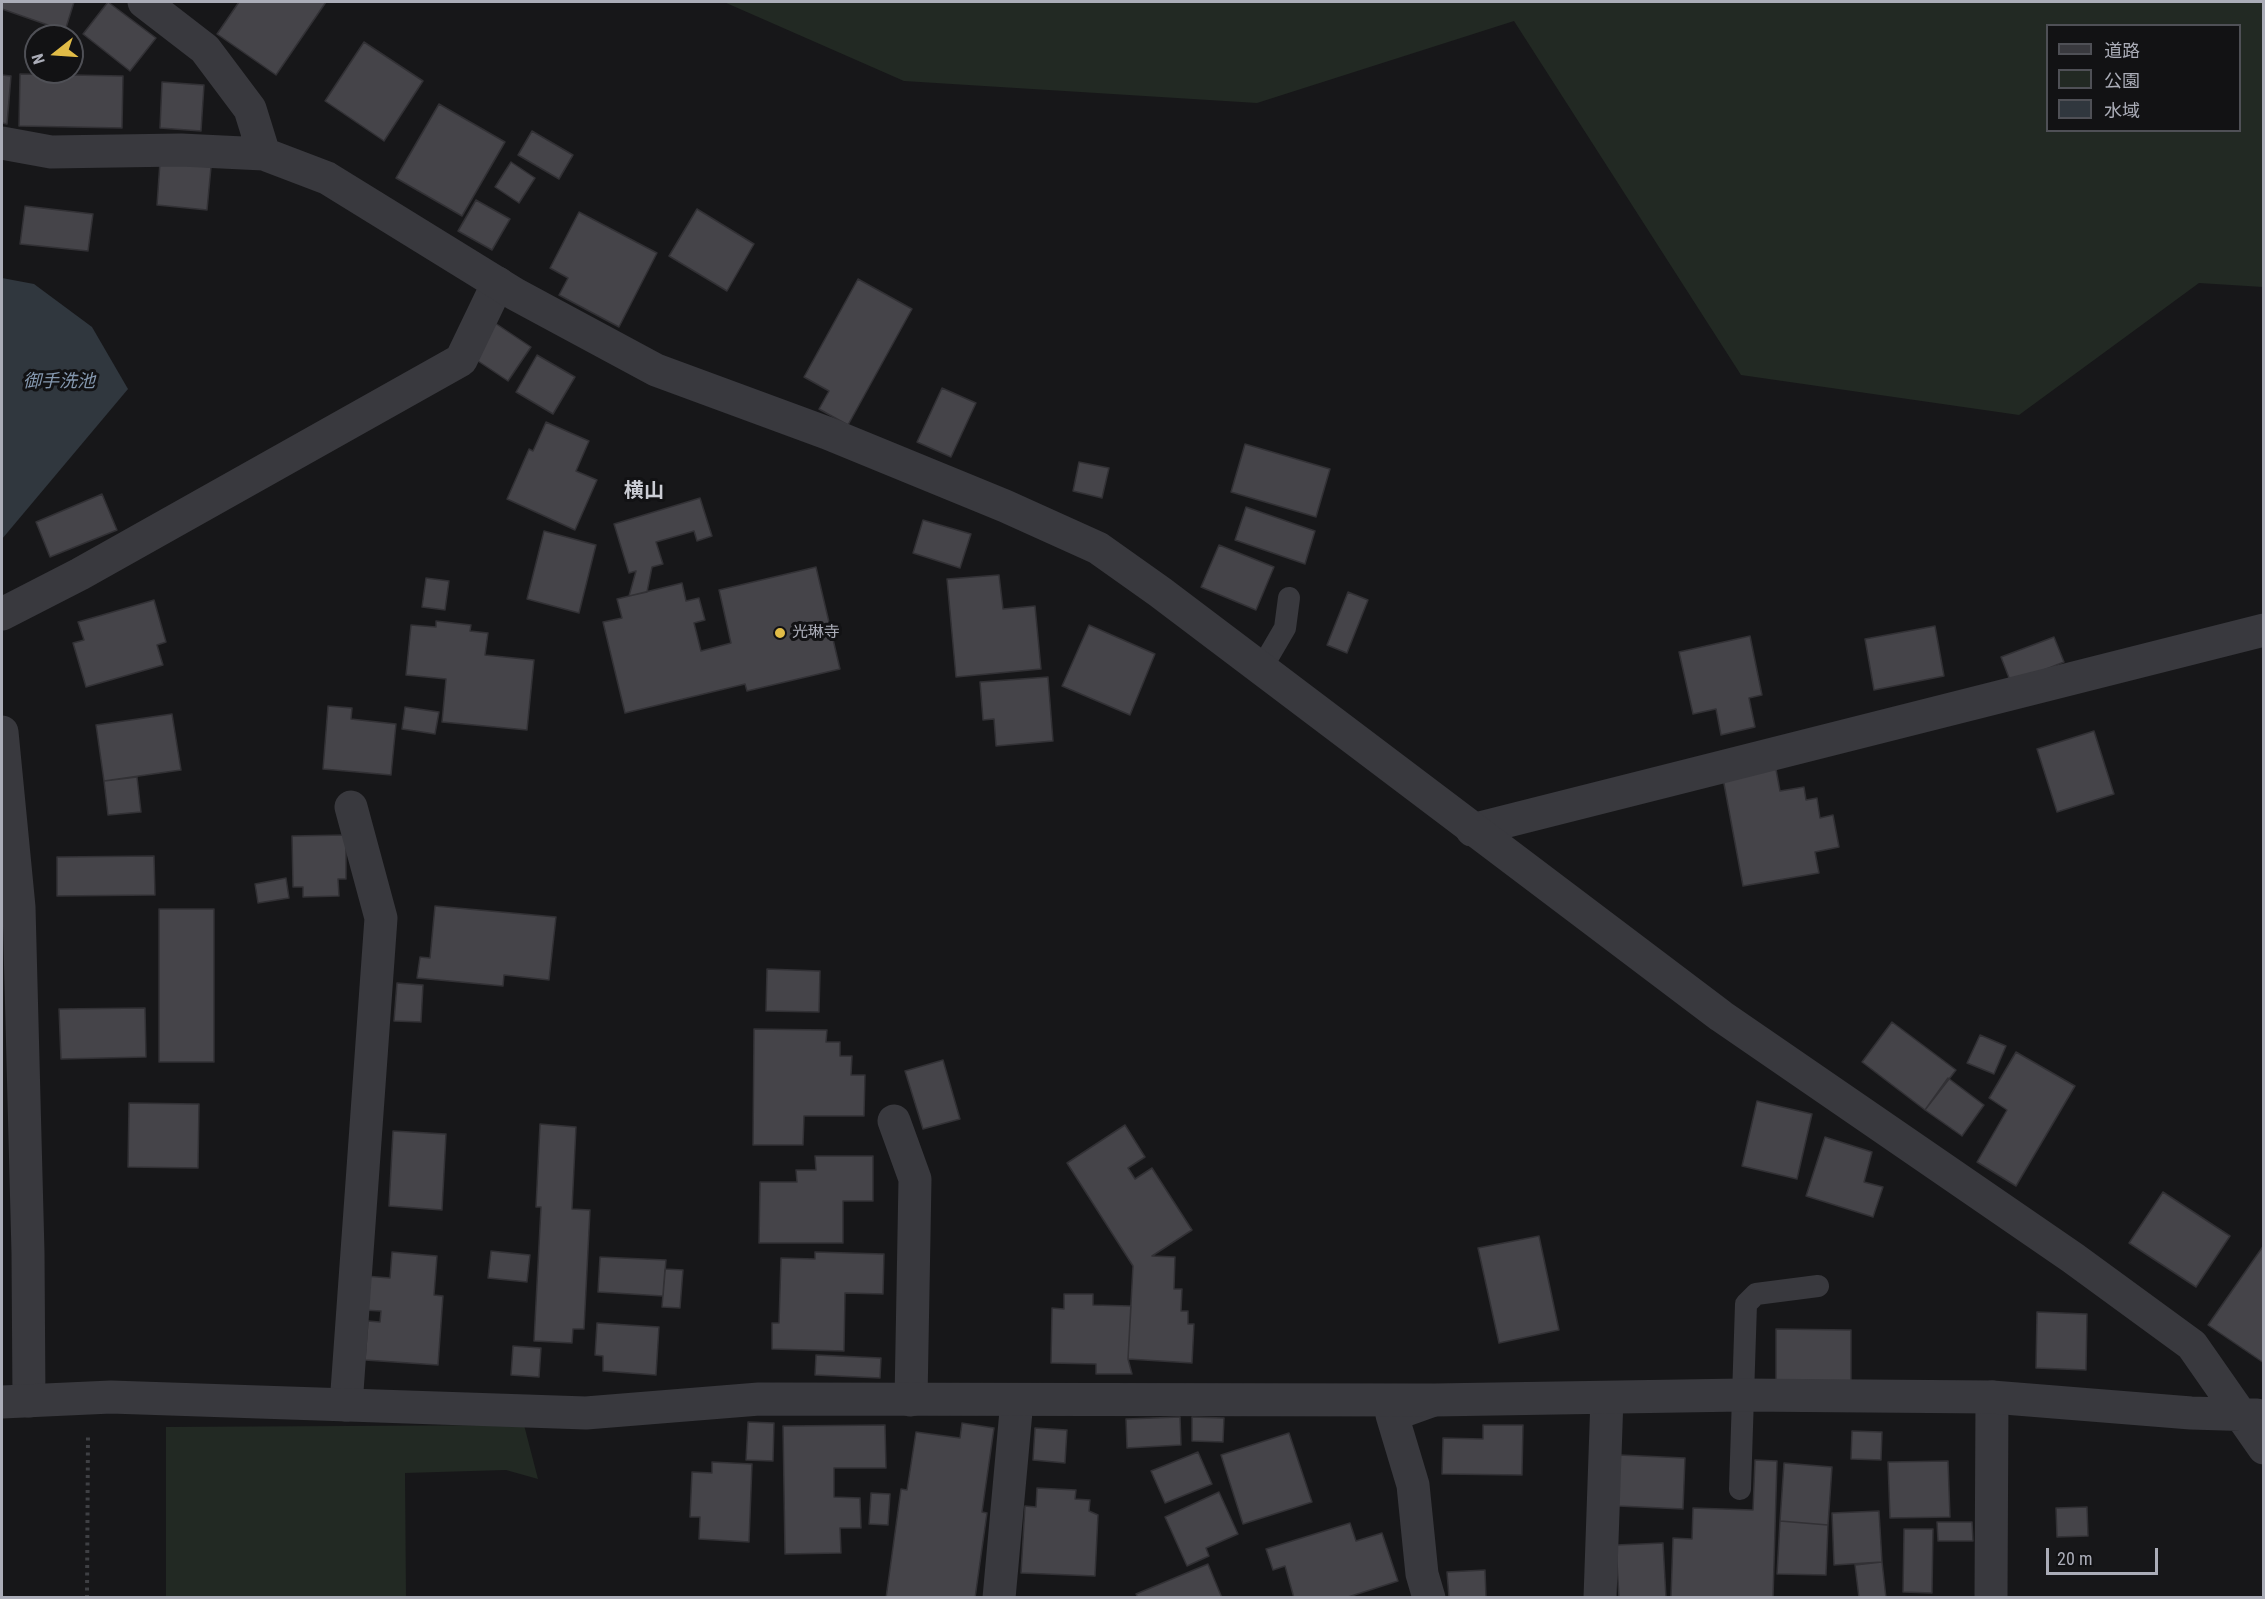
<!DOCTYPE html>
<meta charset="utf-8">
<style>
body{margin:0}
#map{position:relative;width:2265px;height:1599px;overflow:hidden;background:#171719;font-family:"Roboto Condensed","Noto Sans JP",sans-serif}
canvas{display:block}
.frame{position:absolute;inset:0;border:3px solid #abadb8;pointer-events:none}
.legend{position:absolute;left:2046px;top:24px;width:195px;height:108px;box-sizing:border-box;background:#121214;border:2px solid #4f5056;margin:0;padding:8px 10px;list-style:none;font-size:18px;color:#abadb8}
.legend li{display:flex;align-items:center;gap:12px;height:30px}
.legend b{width:30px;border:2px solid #4f5056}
.north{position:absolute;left:24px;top:24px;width:60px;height:60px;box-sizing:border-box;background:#121214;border:2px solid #4f5056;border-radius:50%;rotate:253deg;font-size:16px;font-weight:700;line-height:24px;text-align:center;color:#abadb8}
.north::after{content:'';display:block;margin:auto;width:21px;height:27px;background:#e1bc47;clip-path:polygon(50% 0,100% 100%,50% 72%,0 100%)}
.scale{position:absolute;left:2046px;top:1548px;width:112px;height:27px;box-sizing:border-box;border:3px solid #abadb8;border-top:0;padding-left:8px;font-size:18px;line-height:21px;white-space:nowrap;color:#abadb8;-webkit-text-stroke:4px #121214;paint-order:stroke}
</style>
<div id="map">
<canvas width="2265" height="1599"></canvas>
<div class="frame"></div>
<ul class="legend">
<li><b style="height:8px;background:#39393e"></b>道路</li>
<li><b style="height:16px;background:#222923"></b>公園</li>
<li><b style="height:16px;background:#30373e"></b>水域</li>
</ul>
<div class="north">N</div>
<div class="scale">20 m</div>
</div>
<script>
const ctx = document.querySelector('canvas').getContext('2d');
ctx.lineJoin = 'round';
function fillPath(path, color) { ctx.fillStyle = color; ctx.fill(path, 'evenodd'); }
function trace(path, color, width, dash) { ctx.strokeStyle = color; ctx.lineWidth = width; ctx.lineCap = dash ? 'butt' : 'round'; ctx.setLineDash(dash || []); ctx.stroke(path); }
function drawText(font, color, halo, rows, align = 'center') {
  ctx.font = font + ' "Roboto Condensed","Noto Sans JP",sans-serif'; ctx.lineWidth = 6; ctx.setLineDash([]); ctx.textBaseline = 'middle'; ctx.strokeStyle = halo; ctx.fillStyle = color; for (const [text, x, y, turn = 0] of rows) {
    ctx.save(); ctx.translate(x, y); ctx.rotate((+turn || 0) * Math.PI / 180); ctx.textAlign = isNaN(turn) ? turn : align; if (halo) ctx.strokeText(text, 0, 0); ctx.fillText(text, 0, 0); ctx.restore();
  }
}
fillPath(new Path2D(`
 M724 2H2263V287L2199 283 2019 415 1741 375 1514 21 1257 103 904 81ZM2048 26H2240V130H2048Z
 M524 1425 538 1479 506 1470 405 1473 406 1597 166 1598V1427Z`), '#222923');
fillPath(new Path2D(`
 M2 278 34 284 92 327 128 389 2 539Z`), '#30373e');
const building = new Path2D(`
 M2 2H74L65 31 2 9Z
 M108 2 156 38 130 71 83 34Z
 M239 2H326L276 75 217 34Z
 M364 42 423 81 384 141 325 101Z
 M20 74 123 76 122 128 19 126Z
 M2 75 11 76 7 124 2 123Z
 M162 82 204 85 201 131 160 128Z
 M439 104 505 142 462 216 396 178Z
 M532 131 573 155 559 179 518 155Z
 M160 162 211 167 207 210 157 205Z
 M511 162 535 178 519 203 495 187Z
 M476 200 510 219 492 250 458 231Z
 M25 206 93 214 88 251 20 244Z
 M697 209 754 244 727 291 669 256Z
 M579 212 657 253 619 327 559 295 568 278 550 268Z
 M858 279 912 309 848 425 819 409 829 391 804 377Z
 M495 323 531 347 508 381 472 357Z
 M537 355 575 377 553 414 516 392Z
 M942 388 976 403 951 457 917 442Z
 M546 422 589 441 576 471 597 480 575 530 507 499 529 449 533 451Z
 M1245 444 1330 469 1316 517 1231 492Z
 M1079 462 1109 468 1102 498 1073 491Z
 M102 494 117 530 50 557 36 522Z
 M700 498 712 536 697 541 694 531 656 542 663 564 652 567 647 592 629 596 636 571 629 573 614 524Z
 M1246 507 1315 531 1305 564 1235 540Z
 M923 520 971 534 960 568 913 553Z
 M544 531 596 545 579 613 527 599Z
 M1219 545 1274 567 1256 610 1201 587Z
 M816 567 840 669 747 691 745 684 625 713 603 622 622 618 617 599 682 583 686 601 699 598 705 620 694 623 701 651 731 643 719 590Z
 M999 575 1003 609 1035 606 1041 669 956 677 947 579Z
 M426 578 449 581 445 610 422 607Z
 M1348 592 1368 600 1347 653 1327 645Z
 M154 600 166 642 157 645 163 665 86 687 73 643 84 640 78 622Z
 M436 621 471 625 470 631 488 633 485 655 534 660 527 730 442 722 446 679 406 675 411 625 436 627Z
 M1089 625 1155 654 1130 715 1062 686Z
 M1935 626 1944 676 1874 690 1865 639Z
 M1750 636 1762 695 1749 698 1755 727 1721 735 1716 709 1693 714 1679 652Z
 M2054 637 2064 662 2011 683 2001 657Z
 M1048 677 1053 741 996 746 994 719 983 720 980 682Z
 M328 706 352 708 351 719 396 724 391 775 323 769Z
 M405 707 439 712 435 734 402 729Z
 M172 714 181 770 104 781 96 725Z
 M2094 731 2114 794 2057 812 2037 749Z
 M1775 764 1780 791 1804 787 1806 800 1817 798 1820 818 1833 815 1839 847 1815 852 1819 873 1743 886 1722 773Z
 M137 777 141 812 108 815 104 781Z
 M346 835V879H338L339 896 303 897V887H293L292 836Z
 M154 856 155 895 57 896V857Z
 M286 878 289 898 258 903 255 884Z
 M435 906 556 917 549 980 504 975 503 986 417 978 420 957 430 958Z
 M159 909H214V1062H159Z
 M767 969 820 971 819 1012 766 1011Z
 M397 983 423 985 421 1022 394 1021Z
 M145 1008 146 1057 61 1059 59 1009Z
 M1892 1022 1956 1070 1925 1110 1862 1062Z
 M754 1029 827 1030 826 1042H840V1056H852L851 1075H865L864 1116H804L803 1145H753Z
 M1980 1035 2006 1046 1994 1074 1967 1063Z
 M2016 1052 2075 1086 2016 1186 1977 1162 2007 1110 1989 1098Z
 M943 1060 960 1119 923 1129 905 1071Z
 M1948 1078 1984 1105 1962 1136 1925 1110Z
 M1757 1101 1812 1114 1797 1179 1742 1166Z
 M129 1103 199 1104 198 1168 128 1167Z
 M540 1124 576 1127 572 1209 590 1210 584 1329H573L572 1343 534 1341 541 1207H536Z
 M1125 1125 1145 1157 1128 1168 1135 1179 1152 1168 1192 1230 1152 1256 1175 1257 1174 1289H1182L1181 1311H1188V1324H1194L1192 1363 1128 1359 1133 1266 1067 1163Z
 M393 1131 446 1134 442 1210 389 1206Z
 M1825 1137 1872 1152 1864 1182 1883 1187 1873 1217 1806 1196Z
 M815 1156H873V1201H843V1243H759L760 1182H797L796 1170H816Z
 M2163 1192 2230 1236 2196 1287 2129 1243Z
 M1539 1236 1559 1330 1499 1343 1478 1248Z
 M2264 1245V1363L2208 1325Z
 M491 1251 530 1255 527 1282 488 1278Z
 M392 1252 437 1256 434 1295 443 1296 438 1365 365 1360 368 1321 380 1322 381 1311 363 1310 365 1276 390 1278Z
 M815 1252 884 1254 883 1294 845 1293 844 1351 772 1349V1323H779L781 1258 815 1259Z
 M600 1257 666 1260 663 1296 598 1292Z
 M665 1269 683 1270 680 1308 662 1307Z
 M1064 1294H1093V1305L1131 1306 1128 1359 1132 1374H1096V1364L1051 1363 1052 1308 1064 1309Z
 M2037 1312 2087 1314 2086 1370 2036 1368Z
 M597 1323 659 1327 656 1375 603 1371V1356L595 1355Z
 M1776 1329 1851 1330V1382L1776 1381Z
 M513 1346 541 1348 539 1377 511 1375Z
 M816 1355 881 1358 880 1378 815 1375Z
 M1180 1417 1181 1445 1127 1448 1126 1419Z
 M1192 1417 1224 1418 1223 1442 1192 1441Z
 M748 1422 774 1423 773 1461 746 1460Z
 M962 1423 994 1428 982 1512 987 1513 975 1598H886L901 1489 907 1490 916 1432 960 1438Z
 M885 1425 886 1468H834V1497L860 1498 861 1528H840L841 1553 785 1554 783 1426Z
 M1483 1425H1523L1522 1475 1442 1474 1443 1438 1483 1439Z
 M1035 1428 1067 1430 1065 1463 1033 1460Z
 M1852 1431 1882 1432 1881 1460 1851 1459Z
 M1289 1433 1312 1502 1243 1524 1221 1455Z
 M1198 1452 1212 1484 1165 1503 1151 1471Z
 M1620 1455 1685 1458 1683 1509 1618 1506Z
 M1755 1460 1777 1461 1773 1598 1671 1597 1673 1538 1692 1539 1693 1508 1753 1510Z
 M1948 1461 1950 1517 1890 1518 1888 1462Z
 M712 1462 752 1464 749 1542 699 1539 700 1517H690L692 1472 712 1473Z
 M1784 1463 1832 1467 1828 1525 1780 1521Z
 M1037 1488 1076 1490 1075 1499 1090 1500 1089 1511 1098 1515 1095 1576 1021 1573 1025 1506 1036 1507Z
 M1219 1492 1238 1534 1206 1548 1209 1556 1187 1566 1165 1517Z
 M871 1493 890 1494 888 1525 869 1524Z
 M2087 1507 2088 1536 2057 1537 2056 1508Z
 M1879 1511 1882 1562 1834 1565 1832 1513Z
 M1780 1521 1828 1525 1826 1575 1777 1574Z
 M1937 1522H1972L1973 1541H1938Z
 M1350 1523 1356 1541 1382 1533 1398 1581 1345 1598H1294L1285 1566 1273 1570 1266 1549Z
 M1904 1529H1933L1932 1593 1903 1592Z
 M1663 1543 1666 1598H1619L1616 1545Z
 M1882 1562 1886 1598H1859L1855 1565Z
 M1208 1564 1222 1598H1138L1136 1594Z
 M1485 1570 1486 1598H1449L1447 1572Z`);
fillPath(building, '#454449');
trace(building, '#323135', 1.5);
trace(new Path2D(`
 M87 1598 88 1434`), '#3f4044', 4, [3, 4.5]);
trace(new Path2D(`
 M1261 669 1285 628 1289 598
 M1740 1489 1746 1304 1756 1294 1818 1286`), '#39393e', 22);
trace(new Path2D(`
 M2 614 80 574 461 360 498 283
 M2 732 19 907 28 1253 29 1401
 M1472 830 2264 630
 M894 1121 915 1179 911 1400
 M346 1405 381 918 351 807
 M999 1598 1017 1400
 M1429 1598 1422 1574 1413 1485 1392 1415 1431 1401
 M1600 1598 1607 1398
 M1991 1598 1992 1397`), '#39393e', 33);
trace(new Path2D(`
 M144 2 205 49 250 109 264 154
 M2 143 51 152 181 150 264 154 327 178 515 294 656 370 827 433 1005 506 1098 548 1160 592 1721 1016 2073 1258 2192 1345 2264 1448
 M2 1402 111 1397 586 1413 759 1399 1434 1400 1742 1395 1992 1397 2191 1413 2257 1415`), '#39393e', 33);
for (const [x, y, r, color] of [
 [780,633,6,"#e1bc47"]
]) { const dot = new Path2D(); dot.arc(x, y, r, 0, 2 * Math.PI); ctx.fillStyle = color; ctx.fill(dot); trace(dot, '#121214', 2); }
drawText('16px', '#abadb8', '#121214', [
 ["光琳寺",792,633]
], 'left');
drawText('italic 18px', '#8598af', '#121214', [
 ["御手洗池",59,382]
]);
drawText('bold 20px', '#cbcdd4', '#121214', [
 ["横山",644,492]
]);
</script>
